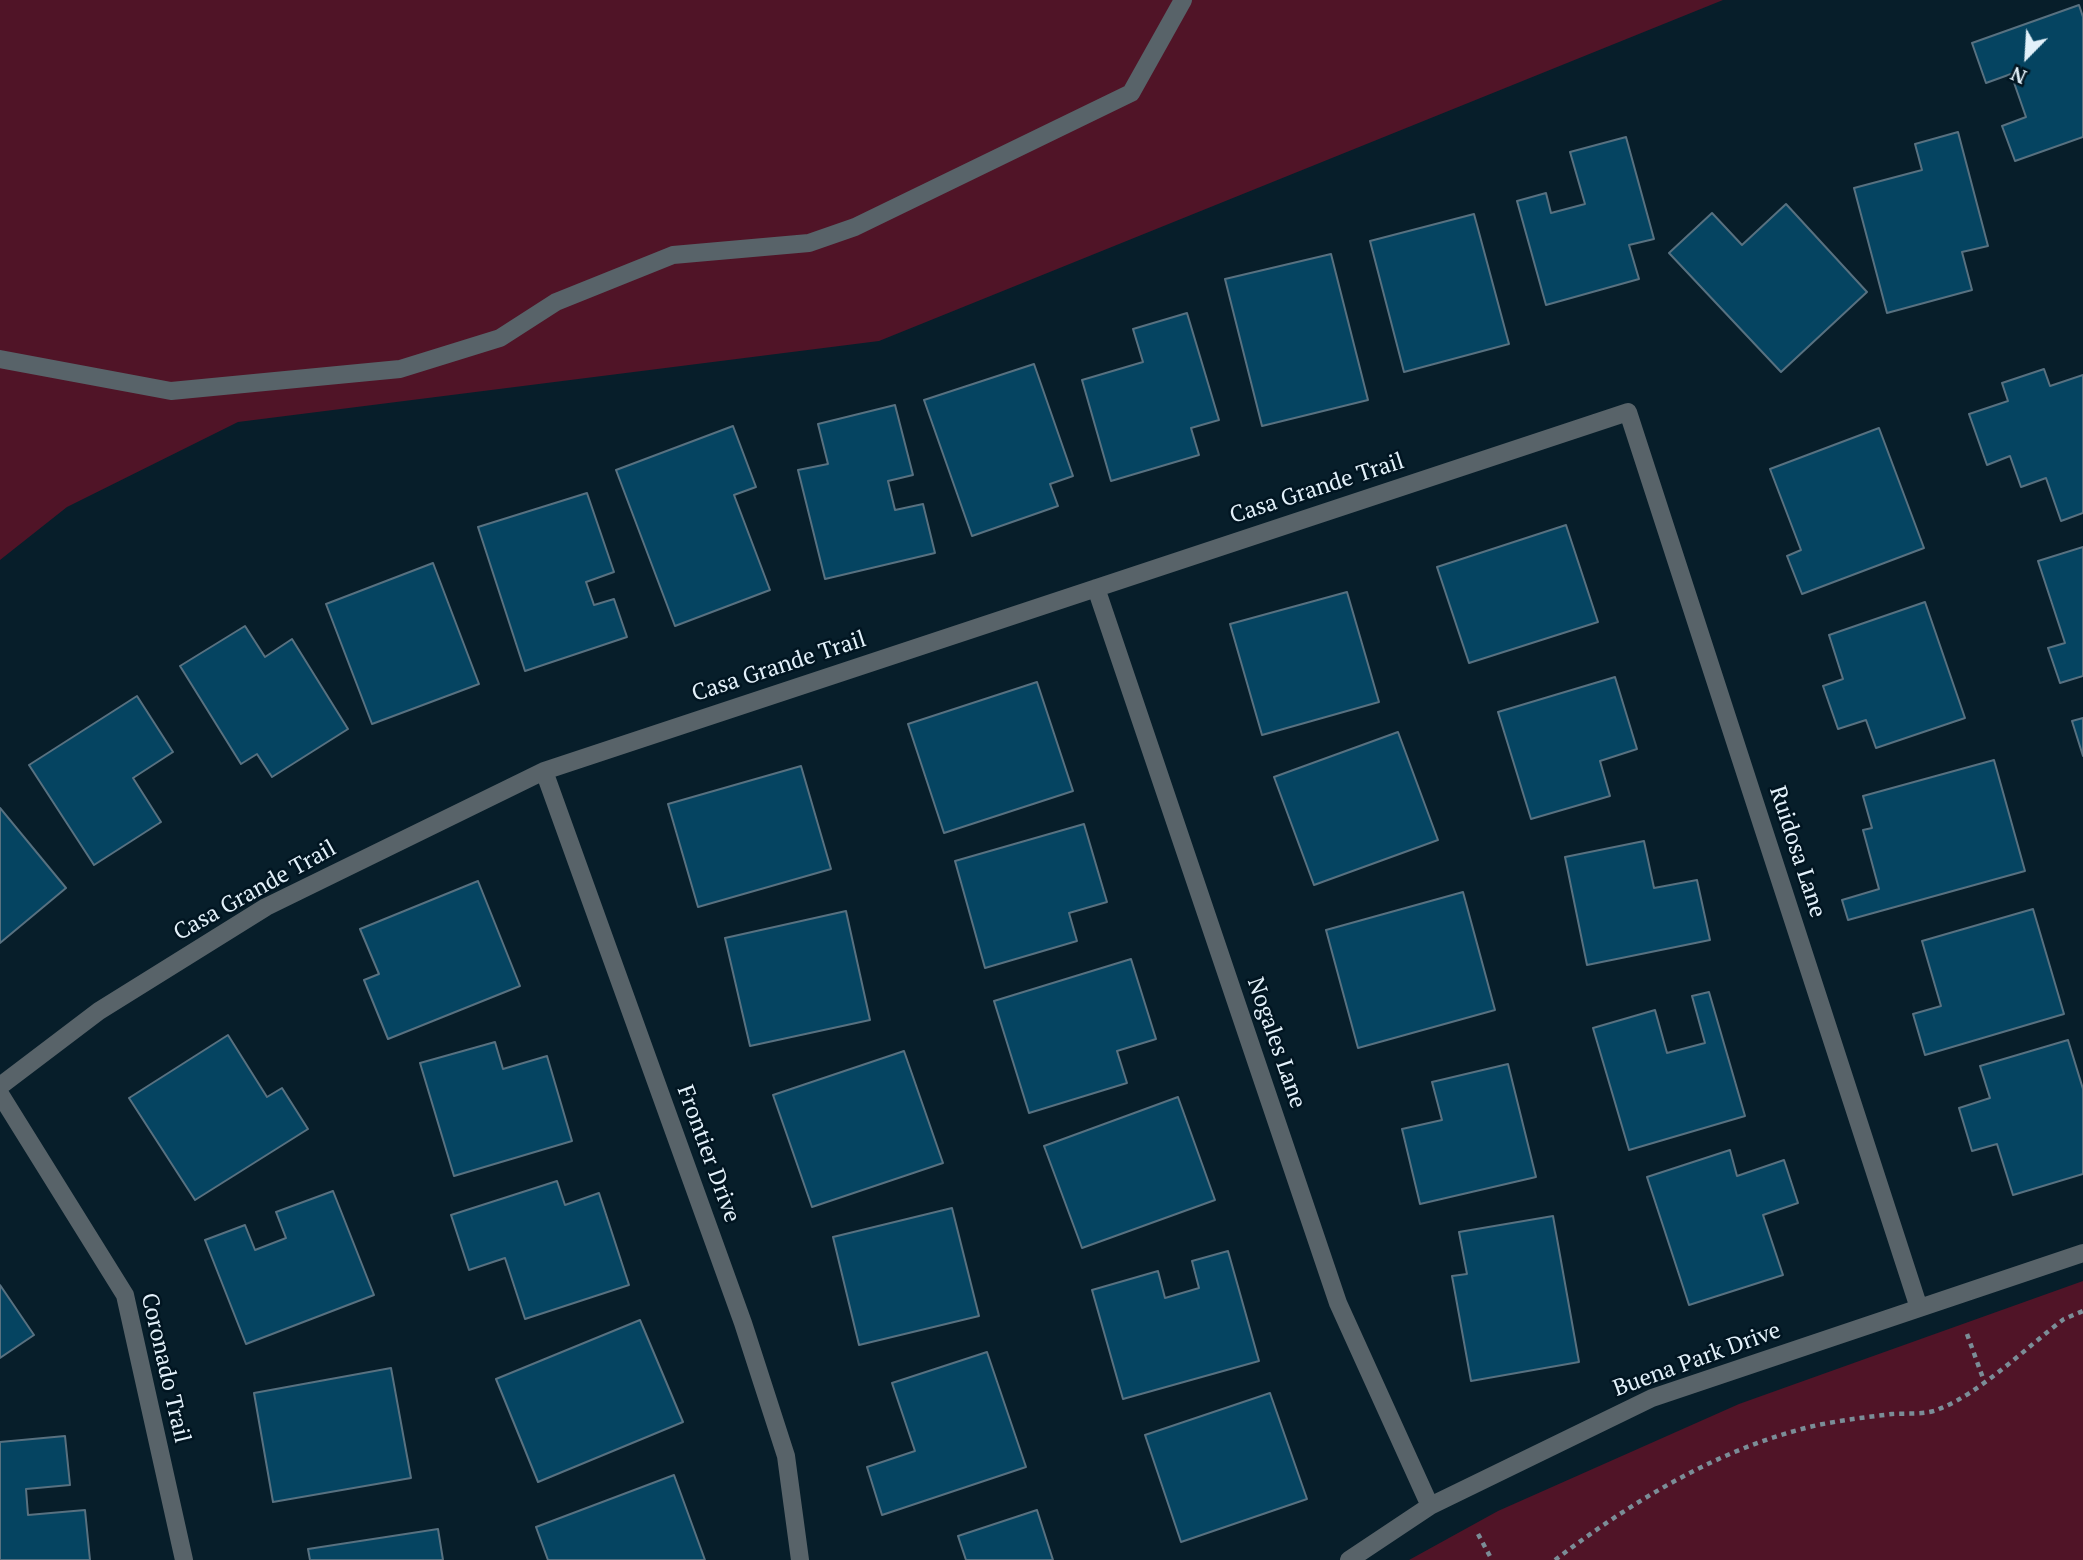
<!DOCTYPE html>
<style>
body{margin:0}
#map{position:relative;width:2083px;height:1560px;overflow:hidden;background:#071e2a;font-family:"PT Serif",serif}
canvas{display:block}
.north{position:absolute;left:1992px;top:21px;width:70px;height:70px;-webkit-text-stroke:5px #011521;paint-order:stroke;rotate:204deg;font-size:19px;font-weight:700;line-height:28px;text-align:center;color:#e3f1fa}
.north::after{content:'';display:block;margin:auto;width:24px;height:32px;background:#e3f1fa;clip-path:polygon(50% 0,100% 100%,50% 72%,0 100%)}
</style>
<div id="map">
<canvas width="2083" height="1560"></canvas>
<div class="north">N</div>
</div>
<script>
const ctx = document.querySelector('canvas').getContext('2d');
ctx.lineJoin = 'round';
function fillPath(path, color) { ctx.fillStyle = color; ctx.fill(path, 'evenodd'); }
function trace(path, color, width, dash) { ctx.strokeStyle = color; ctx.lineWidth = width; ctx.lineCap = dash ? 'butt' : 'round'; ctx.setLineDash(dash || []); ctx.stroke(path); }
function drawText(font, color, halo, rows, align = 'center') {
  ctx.font = font + ' "PT Serif",serif'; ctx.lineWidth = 5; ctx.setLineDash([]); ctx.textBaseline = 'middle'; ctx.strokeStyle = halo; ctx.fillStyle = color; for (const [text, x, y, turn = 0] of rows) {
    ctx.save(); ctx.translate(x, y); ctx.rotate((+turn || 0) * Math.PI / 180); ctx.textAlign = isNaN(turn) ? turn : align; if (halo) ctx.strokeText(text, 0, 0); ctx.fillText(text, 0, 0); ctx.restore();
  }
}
fillPath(new Path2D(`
 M0 0H1723L879 341 238 422 67 507 0 560Z
 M2083 1281V1560H1409L1498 1511 1739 1404Z`), '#501427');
const building = new Path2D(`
 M2079 5 2083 17V137L2015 161 2002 126 2026 117 2011 74 1986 83 1972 43Z
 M1958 132 1988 246 1962 252 1972 290 1887 313 1854 188 1922 170 1915 144Z
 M1626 137 1654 239 1629 245 1639 279 1546 305 1517 201 1546 193 1551 213 1585 204 1570 152Z
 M1786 204 1867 292 1781 372 1669 253 1712 213 1742 245Z
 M1474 214 1509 344 1404 372 1370 241Z
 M1331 254 1368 400 1262 426 1225 279Z
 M1187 313 1219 420 1191 428 1199 455 1111 481 1082 380 1143 362 1133 329Z
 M1034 364 1073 476 1050 484 1058 506 972 536 924 400Z
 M2044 369 2050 386 2083 375V513L2061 521 2046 478 2021 487 2010 456 1987 465 1969 414 2008 401 2002 383Z
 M895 405 913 475 888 481 895 510 923 504 935 553 825 579 798 470 828 464 818 424Z
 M733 426 756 487 734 495 770 590 675 626 616 470Z
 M1879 428 1924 548 1802 594 1787 556 1801 550 1770 469Z
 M587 493 614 572 586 582 594 605 614 599 627 637 525 671 478 527Z
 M1566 525 1598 622 1469 663 1437 567Z
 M2083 547V676L2060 683 2048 648 2065 643 2038 561Z
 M433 563 479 684 372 724 326 604Z
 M1347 592 1379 702 1262 735 1230 624Z
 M1925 602 1965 718 1876 748 1866 720 1838 729 1823 686 1843 679 1829 635Z
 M245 626 265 657 292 639 348 729 272 777 257 754 241 764 180 666Z
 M1615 677 1637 749 1600 761 1610 796 1531 819 1498 712Z
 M1037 682 1073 791 944 833 908 724Z
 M137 696 173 752 133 778 161 822 94 865 29 765Z
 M2083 718V756L2072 721Z
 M1398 732 1438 840 1314 885 1274 777Z
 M1994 760 2025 871 1848 920 1842 900 1879 889 1863 830 1872 828 1863 796Z
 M801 766 831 869 698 907 668 804Z
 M0 808 66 888 0 943Z
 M1084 824 1107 902 1069 913 1077 941 985 968 955 861Z
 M1644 841 1654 888 1697 880 1710 940 1587 965 1565 857Z
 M478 881 520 986 388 1039 364 980 379 974 360 929Z
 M1463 892 1495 1010 1358 1048 1326 930Z
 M2033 909 2064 1014 1925 1055 1913 1014 1941 1006 1922 941Z
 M846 911 870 1020 750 1046 725 938Z
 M1131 959 1156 1039 1117 1051 1127 1083 1029 1113 994 1001Z
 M1709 992 1745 1116 1629 1150 1593 1028 1655 1010 1667 1053 1705 1043 1692 996Z
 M228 1035 267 1097 282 1088 308 1129 195 1200 129 1098Z
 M2068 1040 2083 1089V1174L2013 1195 1997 1144 1972 1151 1959 1108 1990 1098 1980 1066Z
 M495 1042 503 1069 547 1056 572 1141 454 1176 420 1063Z
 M904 1051 943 1163 812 1207 773 1095Z
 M1508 1064 1536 1177 1420 1204 1402 1129 1442 1120 1432 1082Z
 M1178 1097 1215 1200 1082 1248 1044 1146Z
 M1730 1150 1737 1176 1784 1160 1798 1203 1763 1215 1783 1275 1689 1305 1647 1177Z
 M557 1181 565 1205 599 1193 629 1285 525 1319 505 1258 469 1270 451 1215Z
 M333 1191 374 1295 246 1344 205 1240 245 1225 255 1250 286 1238 276 1212Z
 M952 1208 979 1316 859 1345 833 1237Z
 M1553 1216 1579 1362 1471 1381 1452 1276 1467 1274 1459 1232Z
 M1228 1251 1259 1361 1123 1399 1092 1290 1158 1271 1165 1298 1199 1288 1192 1261Z
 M0 1285 34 1335 0 1358Z
 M640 1320 683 1422 538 1482 496 1379Z
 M987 1352 1026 1467 882 1515 867 1467 915 1451 892 1383Z
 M391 1368 411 1478 273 1502 254 1393Z
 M1270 1393 1307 1499 1181 1542 1145 1435Z
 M65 1436 70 1485 26 1489 28 1515 85 1510 90 1560H0V1442Z
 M674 1475 705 1560H548L536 1527Z
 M1037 1510 1053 1560H966L958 1536Z
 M438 1529 443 1560H310L308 1549Z`);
fillPath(building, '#054461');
trace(building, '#587180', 2);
trace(new Path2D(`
 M1967 1334 1984 1381
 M1478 1534 1492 1560
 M1555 1560C1634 1500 1721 1447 1818 1425 1843 1420 1867 1417 1892 1414 1907 1413 1926 1415 1939 1409 1979 1394 2028 1346 2064 1319L2083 1311`), '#7b8d97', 4.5, [5, 5]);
trace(new Path2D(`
 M0 359 171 391 400 369 500 338 556 302 673 255 809 243 855 227 1131 93 1183 0
 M1096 588 1338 1303 1430 1506
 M544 771 743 1323 786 1456 800 1560
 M0 1086 99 1011 266 907 544 771 1628 412 1919 1308
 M0 1094 125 1295 184 1560
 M1349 1560 1430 1506 1652 1398 2083 1253`), '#586369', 18);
drawText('23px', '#e3f1fa', '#011521', [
 ["Casa Grande Trail",1317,489,-18],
 ["Casa Grande Trail",779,667,-18],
 ["Ruidosa Lane",1797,852,72],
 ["Casa Grande Trail",255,891,-29],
 ["Nogales Lane",1276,1043,71],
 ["Frontier Drive",708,1154,70],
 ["Buena Park Drive",1697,1360,-20],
 ["Coronado Trail",165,1368,77]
]);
</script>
